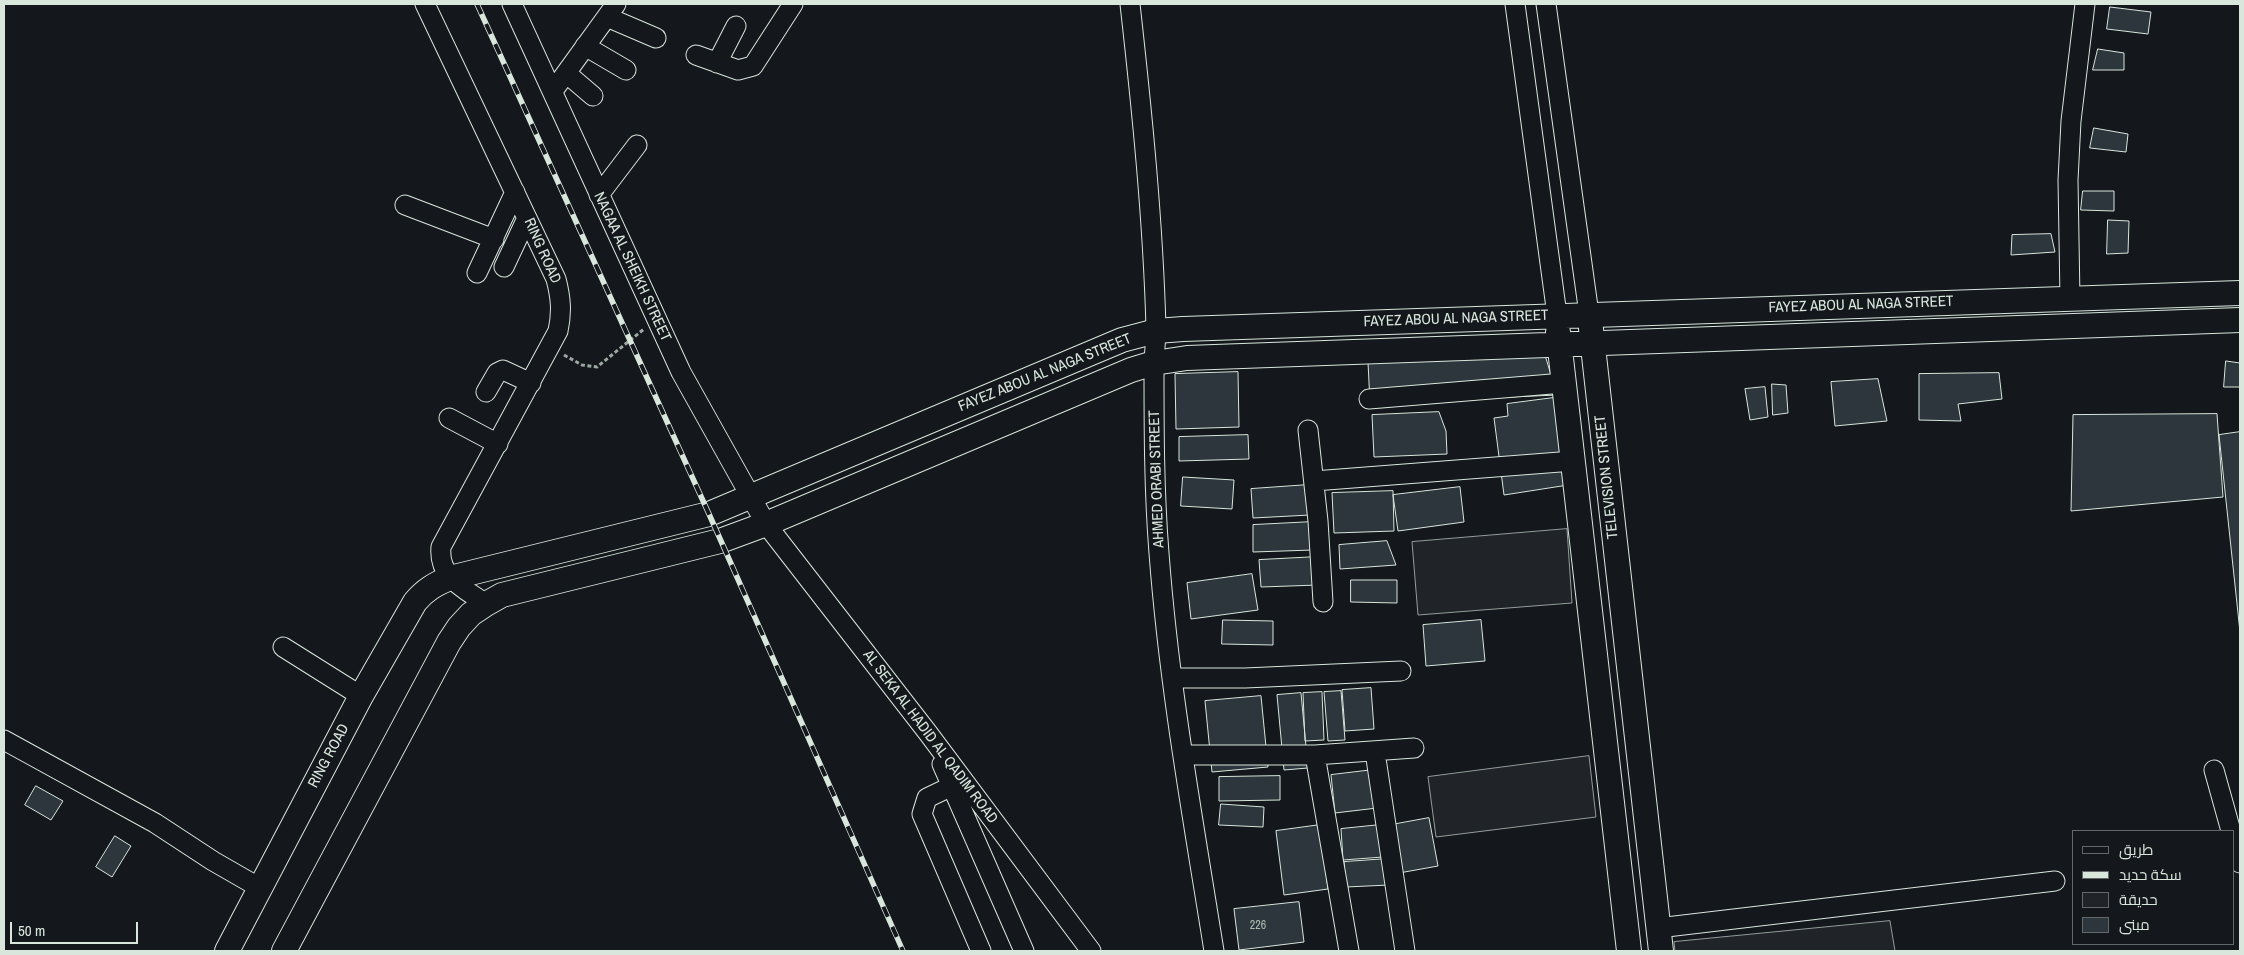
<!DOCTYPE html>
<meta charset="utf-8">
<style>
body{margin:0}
#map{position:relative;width:2244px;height:955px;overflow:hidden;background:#14181c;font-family:"Archivo Narrow",Cairo,sans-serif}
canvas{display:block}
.frame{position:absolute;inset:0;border:5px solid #d8e6dc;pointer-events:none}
.legend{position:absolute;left:2072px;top:830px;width:162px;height:115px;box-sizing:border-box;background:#14181c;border:1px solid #626a69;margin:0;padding:6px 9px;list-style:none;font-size:15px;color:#d8e6dc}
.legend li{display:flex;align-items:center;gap:10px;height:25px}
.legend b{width:25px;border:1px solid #626a69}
.scale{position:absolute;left:10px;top:922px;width:128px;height:22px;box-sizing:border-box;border:2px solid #d8e6dc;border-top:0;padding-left:6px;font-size:15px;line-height:18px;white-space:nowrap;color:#d8e6dc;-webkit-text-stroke:4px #14181c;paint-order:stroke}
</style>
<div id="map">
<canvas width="2244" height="955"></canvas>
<div class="frame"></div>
<ul class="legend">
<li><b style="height:6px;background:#14181c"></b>طريق</li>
<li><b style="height:6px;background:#d8e6dc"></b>سكة حديد</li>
<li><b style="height:14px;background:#202428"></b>حديقة</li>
<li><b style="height:14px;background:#2c363c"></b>مبنى</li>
</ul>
<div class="scale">50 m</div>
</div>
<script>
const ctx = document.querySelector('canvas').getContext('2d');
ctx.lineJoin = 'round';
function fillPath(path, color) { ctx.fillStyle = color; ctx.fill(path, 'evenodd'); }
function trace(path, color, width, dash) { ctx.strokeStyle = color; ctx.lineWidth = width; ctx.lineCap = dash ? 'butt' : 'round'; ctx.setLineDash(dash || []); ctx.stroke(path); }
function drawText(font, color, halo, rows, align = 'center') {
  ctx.font = font + ' "Archivo Narrow",sans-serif'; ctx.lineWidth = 4; ctx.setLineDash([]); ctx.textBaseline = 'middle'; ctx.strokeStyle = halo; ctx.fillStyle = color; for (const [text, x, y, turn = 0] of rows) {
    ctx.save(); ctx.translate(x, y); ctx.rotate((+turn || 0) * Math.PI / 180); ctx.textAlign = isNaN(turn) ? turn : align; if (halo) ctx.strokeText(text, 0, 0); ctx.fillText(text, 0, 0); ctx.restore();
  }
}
const green = new Path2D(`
 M1567 529 1572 603 1418 615 1412 542Z
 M1589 756 1596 817 1436 837 1428 777Z
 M1890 921 1895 951H1675L1674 942Z`);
fillPath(green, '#202428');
trace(green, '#939e99', 1);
const building = new Path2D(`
 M2110 7 2151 12 2148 34 2107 29Z
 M2098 49 2124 53V70H2093Z
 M2094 128 2128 134 2126 152 2090 148Z
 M2083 191H2114V211L2081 210Z
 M2108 220 2129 221 2128 253 2107 254Z
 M2051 234 2055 252 2011 255 2012 235Z
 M1545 355 1557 395 1370 403 1368 362Z
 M2226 361 2240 363V387H2224Z
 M1238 372 1239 427 1176 429 1175 374Z
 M1999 373 2002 399 1958 404 1961 421 1919 420V374Z
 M1878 379 1887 421 1835 426 1831 382Z
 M1772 384 1786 385 1788 413 1773 415Z
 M1765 387 1768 417 1750 420 1745 389Z
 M1561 397 1568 485 1504 495 1494 418 1508 416 1507 404Z
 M1439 412 1446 431 1447 454 1374 457 1372 415Z
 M2217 414 2223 497 2071 511 2073 415Z
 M2240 432V632L2219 435Z
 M1248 435 1249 459 1179 461V437Z
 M1183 477 1234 480 1232 509 1181 506Z
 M1308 485 1310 515 1253 518 1251 489Z
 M1460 487 1464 522 1398 531 1393 495Z
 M1393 491 1394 531 1334 533 1332 493Z
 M1312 522 1313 550 1253 552V525Z
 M1387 541 1396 565 1340 569 1339 545Z
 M1317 557 1318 585 1261 587 1259 560Z
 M1252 574 1258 610 1191 619 1187 583Z
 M1351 580H1397V603L1351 602Z
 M1223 620 1273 621V645L1222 644Z
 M1481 620 1485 661 1426 666 1423 625Z
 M1371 688 1374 729 1345 731 1342 690Z
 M1341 691 1345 740 1328 741 1324 692Z
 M1322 692 1324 740 1305 741 1303 693Z
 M1301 693 1308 768 1284 770 1277 695Z
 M1261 696 1268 767 1212 772 1205 701Z
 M1373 770 1377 808 1335 813 1331 775Z
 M1280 776V800L1219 801V777Z
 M36 786 63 801 51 820 25 805Z
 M1221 804 1264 807 1263 827 1219 825Z
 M1429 818 1438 866 1399 873 1391 825Z
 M1320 825 1328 889 1284 895 1276 831Z
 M1380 825 1383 857 1343 860 1341 829Z
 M115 836 131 846 112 877 96 867Z
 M1387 859 1389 885 1346 887 1344 862Z
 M1299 902 1304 942 1239 950 1234 909Z`);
fillPath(building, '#2c363c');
trace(building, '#d8e6dc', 1);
const minor = new Path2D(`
 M425 4 556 279C561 298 562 312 558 331L441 547C438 578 464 588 486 604
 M512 4 681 372 766 524 928 733 1091 951
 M1130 4C1142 111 1153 220 1156 328 1156 341 1154 354 1154 366 1154 428 1154 491 1159 553 1169 687 1193 819 1214 951
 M1515 4 1557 315
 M1546 4 1589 314
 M607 17 656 38
 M585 46 626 70
 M696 55 738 70 753 66 793 4
 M717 63 736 26
 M566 73 593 96
 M553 91 616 4
 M599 195 637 145
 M405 205 494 239
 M504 267 527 218
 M477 273 515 192
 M2070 299 2068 180 2071 121 2085 4
 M486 392 497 373 503 370 531 383
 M1369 399 1564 383
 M449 418 498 444
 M1308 430 1318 521 1323 602
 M1314 481 1573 461
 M283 647 361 696
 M1172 678H1245L1401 671
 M4 740 155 823 213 861 260 888
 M1375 752 1405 951
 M1183 755H1315L1414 748
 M1315 755 1349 951
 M942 764 1024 951
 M2214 770 2231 831
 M952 786 927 798 922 814 981 951
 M2233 836 2240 863
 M1658 928 2055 881`);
const major = new Path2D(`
 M1591 329 1661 951
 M1558 332 1629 951
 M227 951 361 696 415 602C425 590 435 584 450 578L709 514 1122 340 1156 331 1183 329 2240 293
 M284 951 449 642 459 627 471 614 486 604 502 595 720 541 766 524 1131 370 1154 363 1187 358 2240 320`);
trace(minor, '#d8e6dc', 21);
trace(major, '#d8e6dc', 26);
trace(new Path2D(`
 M564 355 582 365 597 367 644 329`), '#9da8a2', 3, [4, 2.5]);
trace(minor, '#14181c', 19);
trace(major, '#14181c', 24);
const rail = new Path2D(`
 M477 4 709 514 903 951`);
trace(rail, '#d8e6dc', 5.5);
trace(rail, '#14181c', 4, [11]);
drawText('12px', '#adbab4', null, [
 ["226",1258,926]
]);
drawText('15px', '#d8e6dc', '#14181c', [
 ["RING ROAD",542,251,66],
 ["NAGAA AL SHEIKH STREET",632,267,65],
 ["FAYEZ ABOU AL NAGA STREET",1861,305,-2],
 ["FAYEZ ABOU AL NAGA STREET",1456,319,-2],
 ["FAYEZ ABOU AL NAGA STREET",1045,373,-22],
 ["TELEVISION STREET",1607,477,-96],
 ["AHMED ORABI STREET",1157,479,-92],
 ["AL SEKA AL HADID AL QADIM ROAD",930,737,53],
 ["RING ROAD",329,756,-62]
]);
</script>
